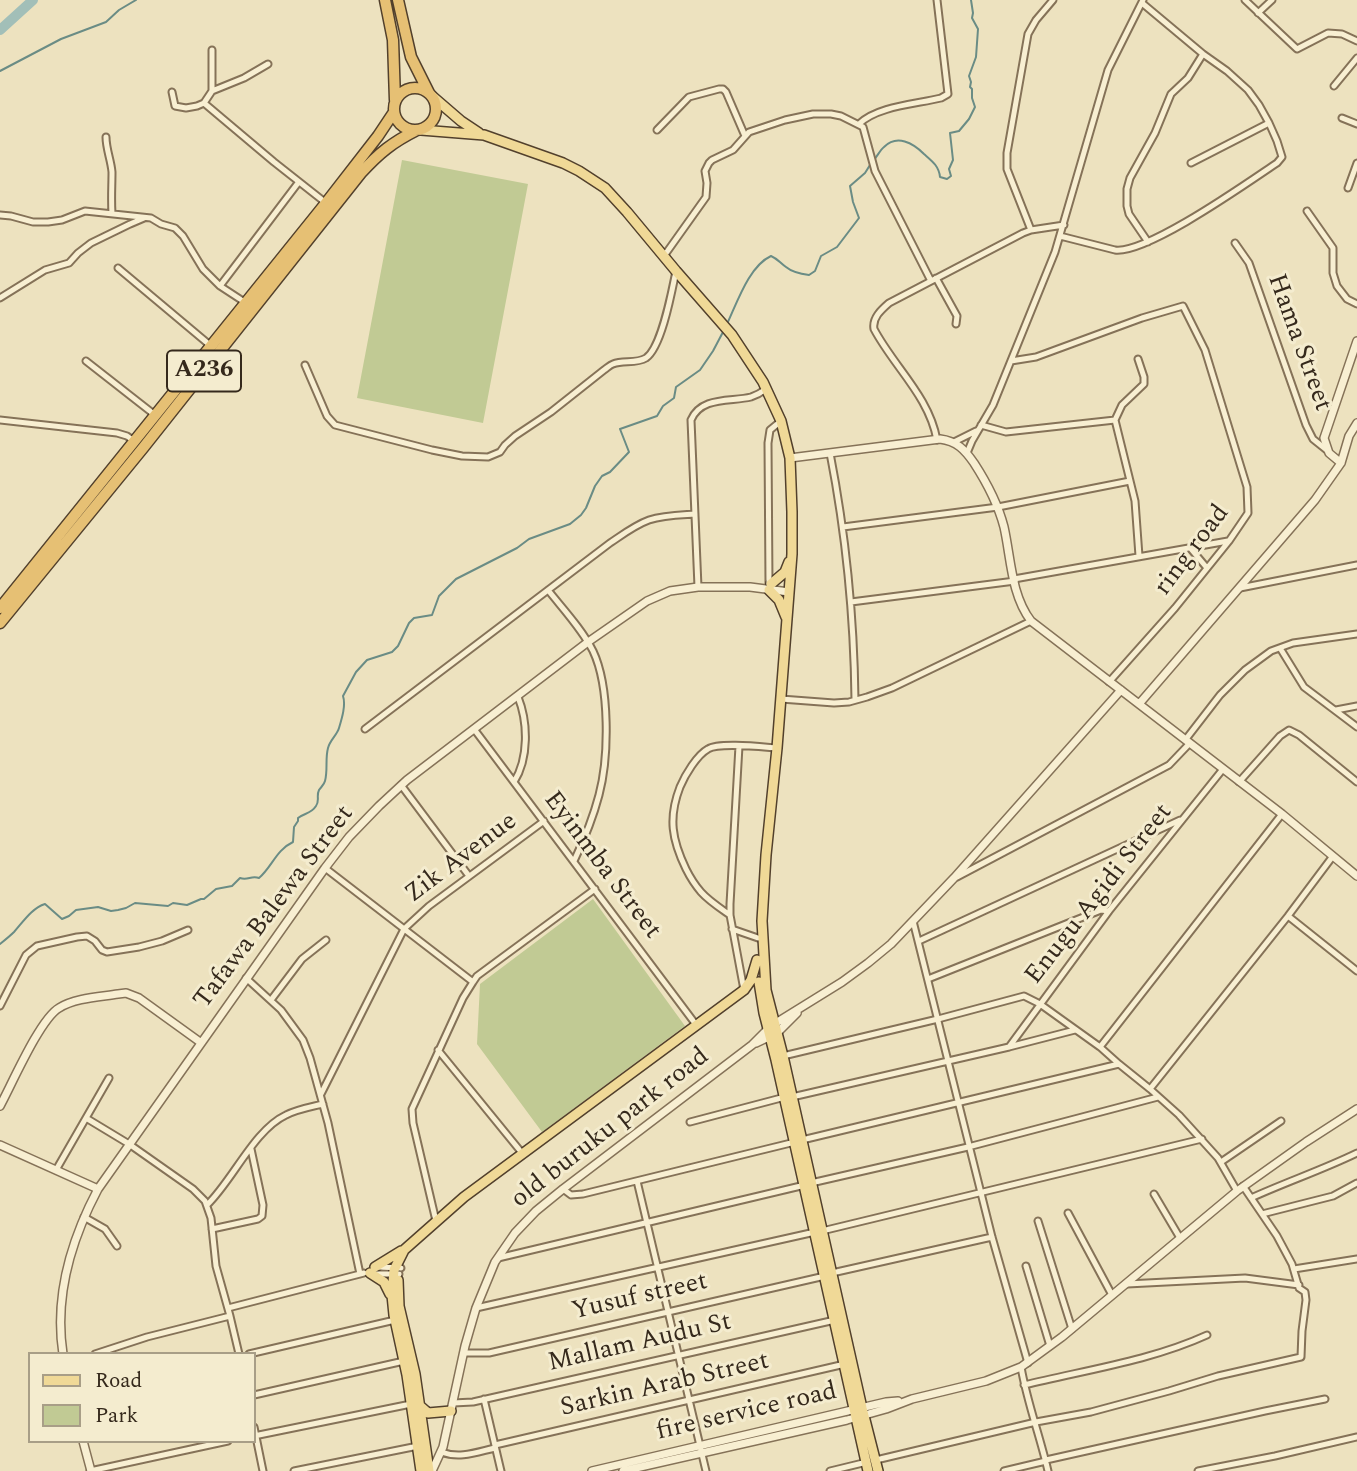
<!DOCTYPE html>
<style>
body{margin:0}
#map{position:relative;width:1357px;height:1471px;overflow:hidden;background:#ede2bf;font-family:Spectral,serif}
canvas{display:block}
.legend{position:absolute;left:28px;top:1352px;width:228px;height:91px;box-sizing:border-box;background:#f4eccf;border:2px solid #a89e87;margin:0;padding:9px 12px;list-style:none;font-size:21px;color:#35291c}
.legend li{display:flex;align-items:center;gap:14px;height:35px}
.legend b{width:35px;border:2px solid #a89e87}
</style>
<div id="map">
<canvas width="1357" height="1471"></canvas>
<ul class="legend">
<li><b style="height:9px;background:#f0d997"></b>Road</li>
<li><b style="height:19px;background:#c1ca94"></b>Park</li>
</ul>
</div>
<script>
const ctx = document.querySelector('canvas').getContext('2d');
ctx.lineJoin = 'round';
function fillPath(path, color) { ctx.fillStyle = color; ctx.fill(path, 'evenodd'); }
function trace(path, color, width, dash) { ctx.strokeStyle = color; ctx.lineWidth = width; ctx.lineCap = dash ? 'butt' : 'round'; ctx.setLineDash(dash || []); ctx.stroke(path); }
function drawText(font, color, halo, rows, align = 'center') {
  ctx.font = font + ' Spectral,serif'; ctx.lineWidth = 6; ctx.setLineDash([]); ctx.textBaseline = 'middle'; ctx.strokeStyle = halo; ctx.fillStyle = color; for (const [text, x, y, turn = 0] of rows) {
    ctx.save(); ctx.translate(x, y); ctx.rotate((+turn || 0) * Math.PI / 180); ctx.textAlign = isNaN(turn) ? turn : align; if (halo) ctx.strokeText(text, 0, 0); ctx.fillText(text, 0, 0); ctx.restore();
  }
}
fillPath(new Path2D(`
 M402 160 528 184 483 423 357 398Z
 M593 899 685 1026 542 1132 477 1044 480 984Z`), '#c1ca94');
trace(new Path2D(`
 M0 71 61 39 106 22 119 10 136 0
 M873 161C877 157 880 150 884 147 897 134 913 143 924 154 932 161 939 166 940 177L947 179 951 176 949 169 953 160 950 133 959 131 969 119 975 107 972 98V89L970 87 971 82 969 76 976 57 978 29 972 18 973 13 971 0
 M727 324C737 303 749 266 771 256 778 259 780 263 786 267 792 272 801 274 809 275L815 271 821 256 837 247 859 218 853 202 850 186 865 173 870 165
 M0 944C5 940 10 936 14 932 23 922 32 908 45 904L62 919 69 916 76 910 98 907 111 911 118 910 126 908 135 903 168 906 173 903 187 905 201 899H204L216 889 232 886 240 878C248 881 251 875 259 878 272 867 276 850 293 842L294 827 298 821V818C304 813 311 814 316 806 320 801 316 796 319 790 321 787 324 785 325 781 328 770 325 759 328 748 330 740 337 735 339 728 342 718 346 705 343 696L356 672 367 660 392 652 398 646 409 623 414 618 432 615 439 596 456 579 517 548 529 539 570 524 581 515 586 508 595 486 602 476 610 472 629 452 620 429 657 416 663 406 674 398 676 387 700 370 713 351 723 332`), '#6a8c85', 2);
trace(new Path2D(`
 M0 30 33 0`), '#a2bfb8', 10);
const minor = new Path2D(`
 M1245 0 1297 49 1328 33 1342 34 1357 41
 M1258 13 1272 0
 M1334 86 1357 58
 M212 91V50
 M172 92 175 106 186 108 197 106 204 103 212 91 244 78 268 64
 M204 103 274 162 326 203
 M1342 118 1357 124
 M859 124C877 106 917 104 941 98L948 94 937 0
 M657 130 689 97 719 89H723L726 92 745 136
 M106 137C106 149 111 160 112 172 112 186 111 199 112 213
 M1191 163 1269 123
 M1348 188 1357 163
 M1307 211 1333 248V273L1337 286 1347 299 1357 304
 M0 215 11 216 33 222H48L62 220 85 211 151 218 161 224 175 228 183 236 203 269 220 286 246 303
 M1031 230 1007 169V153L1028 34 1036 20 1053 0
 M1060 236 1115 250C1147 254 1247 183 1277 163L1282 157 1277 141 1269 123 1259 105 1248 90 1227 71 1203 54 1142 3
 M1148 242 1129 214 1127 206V189L1130 178 1155 133 1171 94 1188 78 1203 54
 M1235 243 1249 263 1306 425 1313 439 1328 451
 M664 256 706 197 707 183 705 171 709 163 712 160 733 150 749 132 785 120 813 114H831L841 116 863 127 875 171 931 281
 M118 268 211 346
 M936 278 957 316 956 324
 M220 286 298 183
 M0 298 45 270 69 263 78 253 91 243 130 224 144 218
 M1138 359 1144 377V384L1122 405 1115 420 1135 501 1139 556
 M86 361 155 415
 M1011 361 1036 357 1142 318 1183 306 1205 350 1247 487 1248 513 1229 541 1175 608 1109 682
 M305 365 327 416 335 425 432 450 462 456 488 457 500 452 505 445 515 436 551 412 604 370C607 368 610 365 613 364 623 360 636 364 646 358 662 347 672 290 676 271
 M0 420 117 433 127 436 134 441
 M981 425 1006 432 1115 420
 M937 440C929 396 894 367 874 329 872 318 881 310 889 303L1023 233 1031 230 1064 225
 M954 442 976 431
 M830 453C846 535 854 616 855 700
 M967 453 972 441 993 405 1055 252 1108 70 1143 0
 M843 527 998 507 1130 481
 M1191 549 1207 568
 M1014 579 1228 541
 M769 584 768 443 770 430 781 421
 M698 587 691 420C701 396 731 402 751 397 757 395 762 392 766 389
 M1240 588 1357 565
 M548 590C563 609 582 629 593 651 610 687 609 757 599 795 593 818 584 840 574 861
 M851 602 1015 581
 M1280 648 1304 687 1357 727
 M781 699 834 703 849 702 867 697 892 688 1031 621
 M1336 710 1357 706
 M365 729 610 543C622 535 635 525 649 520 664 515 680 515 695 514
 M474 729 697 1026
 M1186 739 1220 695 1245 670 1271 651 1293 643 1357 634
 M739 746 730 904V915L744 990
 M514 782C529 758 528 722 518 697
 M1239 782 1280 736 1289 730 1299 735 1357 782
 M401 785 469 876
 M325 868 473 982
 M957 877 1169 765 1190 743
 M730 915C720 908 709 901 701 892 695 885 690 877 686 869 672 840 668 818 680 787 685 775 697 755 708 749 719 742 763 747 777 748
 M1288 916 1357 971
 M913 921 992 1237 1028 1363
 M732 929 758 938
 M919 941 1180 820
 M246 978 281 1010 303 1040 310 1058 328 1123 360 1274
 M928 979 1101 910 1109 911
 M271 1000 302 959 326 940
 M0 1006 26 955 37 946 77 937 87 936 95 941 102 950 107 952 139 947 162 941 188 930
 M1009 1047 1109 911 1223 769
 M1100 1047 1282 814
 M438 1050 522 1153
 M783 1056 938 1019 1024 996 1040 1004 1100 1047 1119 1064 1150 1089 1179 1115 1218 1158 1237 1191
 M1150 1089 1288 916 1333 856
 M321 1094 404 929 429 906 544 821
 M792 1097 1009 1047 1075 1030
 M86 1118 129 1144 193 1189 205 1201 211 1218 216 1266 230 1316 239 1354
 M690 1122 785 1097
 M802 1140 1119 1064
 M1221 1162 1281 1121
 M56 1170 109 1078
 M637 1181 706 1471
 M811 1183 968 1147 1158 1097
 M563 1189 571 1195 583 1194 795 1142
 M1154 1194 1180 1238
 M1251 1198C1286 1182 1322 1170 1357 1153
 M207 1205C233 1180 254 1130 286 1115 298 1109 311 1107 323 1104
 M1068 1213 1112 1295
 M1262 1214 1333 1196 1357 1183
 M84 1217 105 1229 117 1246
 M436 1221 413 1123 412 1109 463 998 473 982 477 976 595 889
 M1038 1221 1072 1329
 M212 1229 258 1219 262 1216 263 1205 251 1149
 M822 1231 1202 1139
 M498 1258 805 1185
 M1026 1266 1050 1346
 M379 1267 401 1268
 M1294 1269 1357 1259
 M832 1273 992 1237
 M374 1274H399
 M1127 1284 1245 1278 1299 1285
 M228 1308 364 1273
 M476 1308 815 1232
 M464 1353H489L825 1276
 M95 1354 147 1337 230 1316
 M249 1354 395 1320
 M1021 1367C1027 1402 1040 1436 1048 1471
 M1024 1385C1085 1370 1150 1361 1207 1335
 M254 1395 404 1361
 M484 1399 501 1471
 M453 1403 473 1402 835 1320
 M254 1427 263 1471
 M254 1436 411 1404
 M495 1445 845 1364
 M441 1452C460 1459 477 1452 495 1448
 M876 1460 1036 1422 1091 1412 1169 1391 1218 1376 1301 1357 1302 1331 1306 1300 1305 1292 1299 1288 1292 1264 1277 1236 1243 1186
 M1046 1460 1265 1411 1325 1399
 M90 1471 228 1441
 M294 1471 418 1446
 M830 1471 867 1462
 M1004 1471 1046 1461
 M1198 1471 1275 1456 1357 1437`);
const tertiary = new Path2D(`
 M790 458 940 439C957 441 965 450 974 463 987 483 998 504 1004 527 1011 558 1011 595 1031 621L1282 814 1357 876
 M1341 463 1329 453 1324 438 1357 341
 M1139 704 1315 500 1341 463 1349 436 1357 423
 M756 1043 777 1033 797 1013
 M0 1106C12 1084 40 1019 59 1008 75 998 99 997 118 994L126 993 139 998 200 1042
 M0 1145 98 1189
 M63 1354C54 1296 71 1240 98 1189L325 868 349 837 379 806 407 780 588 642 647 601 670 591 698 587H750L789 592
 M83 1441 91 1471
 M432 1471 443 1447 465 1346 476 1308 495 1262 515 1233 536 1211 563 1189 752 1045 771 1026 842 982 868 963 891 944 954 878 1121 690
 M592 1471 886 1402 898 1401
 M623 1471 847 1420 886 1409 912 1399 986 1381 1021 1367 1062 1337 1237 1191 1306 1142 1357 1109`);
const primary = new Path2D(`
 M432 96 461 121 479 133
 M421 130 484 135 563 163 579 171 605 188 627 212 676 271 732 335 763 382 781 421 790 458 792 512V554L777 748 766 855 762 921 766 990 783 1056 862 1408 878 1471
 M771 584 785 572 789 562
 M769 590 779 600 786 617
 M759 982 764 1013 776 1060 868 1471
 M375 1267 401 1251
 M370 1273 384 1282 390 1294
 M398 1280 399 1306 415 1374 429 1471
 M420 1406 428 1413 451 1411
 M421 1471 407 1375 394 1315 392 1295 394 1270 404 1250 464 1197 744 990 751 980 757 960`);
const trunk = new Path2D(`
 M385 0 393 40 395 100
 M398 0 411 57 429 93
 M394 109a21 21 0 1 1 42 0a21 21 0 1 1-42 0Z
 M0 608 326 203 378 136 394 112
 M0 623 143 448 361 173C379 153 393 142 417 130`);
trace(minor, '#857258', 9);
trace(tertiary, '#857258', 10);
trace(primary, '#52402c', 12);
trace(trunk, '#52402c', 13);
trace(minor, '#f8efd2', 5);
trace(tertiary, '#f8efd2', 7);
trace(primary, '#f0d997', 9);
trace(trunk, '#e6c074', 10);
for (const [x, y, w] of [
 [204,371,74]
]) { const box = new Path2D(); box.roundRect(x - w / 2, y - 20.5, w, 41, 5); ctx.fillStyle = '#f4eccf'; ctx.fill(box); trace(box, '#35291c', 2); }
drawText('bold 24px', '#35291c', null, [
 ["A236",204,371]
]);
drawText('26px', '#35291c', '#f4eccf', [
 ["Hama Street",1298,343,70],
 ["ring road",1193,551,-53],
 ["Zik Avenue",462,859,-37],
 ["Eyinmba Street",601,866,53],
 ["Enugu Agidi Street",1100,895,-52],
 ["Tafawa Balewa Street",275,908,-53],
 ["old buruku park road",611,1129,-38],
 ["Yusuf street",640,1298,-13],
 ["Mallam Audu St",640,1344,-13],
 ["Sarkin Arab Street",665,1386,-13],
 ["fire service road",747,1413,-13]
]);
</script>
